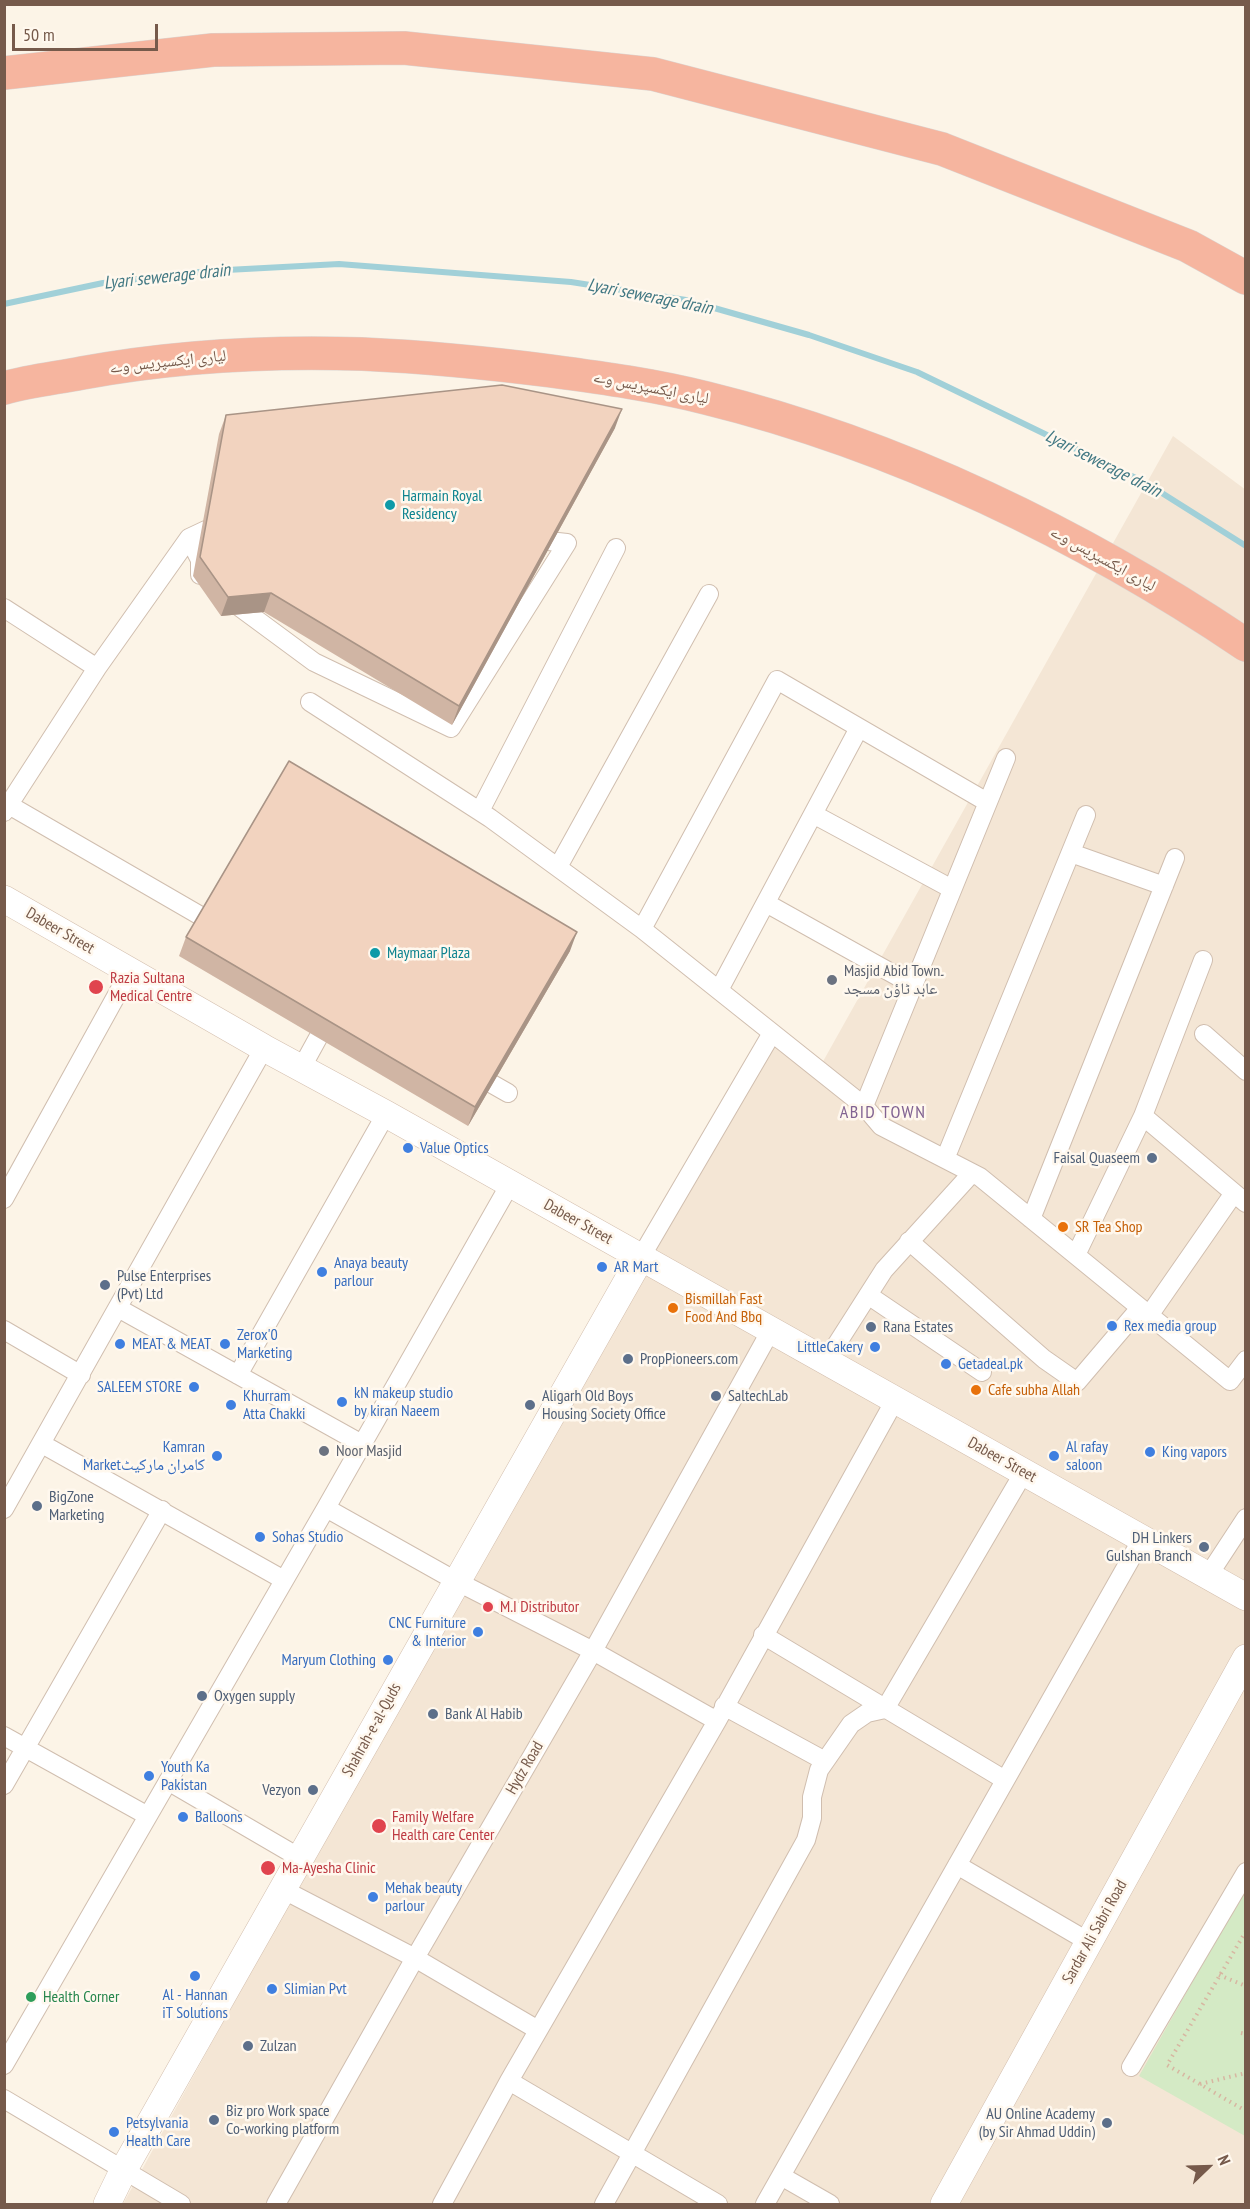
<!DOCTYPE html>
<meta charset="utf-8">
<style>
body{margin:0}
#map{position:relative;width:1250px;height:2209px;overflow:hidden;background:#fcf4e7;font-family:"PT Sans Narrow",sans-serif}
canvas{display:block}
.frame{position:absolute;inset:0;border:6px solid #765a4b;pointer-events:none}
.north{position:absolute;left:1178px;top:2137px;width:60px;height:60px;-webkit-text-stroke:4px #fff8ee;paint-order:stroke;rotate:67deg;font-size:16px;font-weight:700;line-height:24px;text-align:center;color:#765a4b}
.north::after{content:'';display:block;margin:auto;width:21px;height:27px;background:#765a4b;clip-path:polygon(50% 0,100% 100%,50% 72%,0 100%)}
.scale{position:absolute;left:12px;top:24px;width:146px;height:27px;box-sizing:border-box;border:3px solid #765a4b;border-top:0;padding-left:8px;font-size:18px;line-height:21px;white-space:nowrap;color:#765a4b;-webkit-text-stroke:4px #fff8ee;paint-order:stroke}
</style>
<div id="map">
<canvas width="1250" height="2209"></canvas>
<div class="frame"></div>
<div class="north">N</div>
<div class="scale">50 m</div>
</div>
<script>
const ctx = document.querySelector('canvas').getContext('2d');
ctx.lineJoin = 'round';
function fillPath(path, color) { ctx.fillStyle = color; ctx.fill(path, 'evenodd'); }
function trace(path, color, width, dash) { ctx.strokeStyle = color; ctx.lineWidth = width; ctx.lineCap = dash ? 'butt' : 'round'; ctx.setLineDash(dash || []); ctx.stroke(path); }
function drawText(font, color, halo, rows, align = 'center') {
  ctx.font = font + ' "PT Sans Narrow","Noto Naskh Arabic",sans-serif'; ctx.lineWidth = 5; ctx.setLineDash([]); ctx.textBaseline = 'middle'; ctx.strokeStyle = halo; ctx.fillStyle = color; for (const [text, x, y, turn = 0] of rows) {
    ctx.save(); ctx.translate(x, y); ctx.rotate((+turn || 0) * Math.PI / 180); ctx.textAlign = isNaN(turn) ? turn : align; if (halo) ctx.strokeText(text, 0, 0); ctx.fillText(text, 0, 0); ctx.restore();
  }
}
fillPath(new Path2D(`
 M1173 436 1246 490 1245 2204H123L767 1034 821 1065Z`), '#f4e6d5');
fillPath(new Path2D(`
 M1245 1889V2136L1139 2076Z`), '#d4eac5');
trace(new Path2D(`
 M4 304 103 283 208 271 339 264 571 282 686 300 809 335 917 372 1146 483 1246 546`), '#a1d0d8', 6);
const street = new Path2D(`
 M189 538 200 560V575
 M230 600 314 662 451 728 567 543 530 539
 M4 608 97 668
 M310 702 490 818 642 929 864 1106
 M1006 758 864 1106 881 1126 980 1177 1230 1381 1246 1360
 M9 805 218 926
 M480 811 616 548
 M4 812 97 668 189 538 206 530 224 529
 M813 814 952 889
 M1071 853 1164 886
 M558 867 709 594
 M766 903 913 985
 M642 929 777 680 987 802
 M719 990 859 728
 M1204 1034 1246 1071
 M302 1067 330 1016
 M471 1072 508 1093
 M1143 1116 1246 1203
 M945 1159 1086 815
 M4 1199 130 971
 M1031 1219 1175 858
 M909 1241 1044 1359 1077 1382 1140 1308
 M1076 1255 1143 1116 1203 960
 M641 1257 772 1033
 M868 1295 982 1372
 M118 1308 362 1444
 M1150 1314 1234 1193
 M4 1330 81 1375
 M826 1361 884 1270 972 1173
 M238 1375 386 1114
 M42 1444 284 1580
 M326 1508 456 1581 593 1651 717 1721
 M4 1509 264 1048
 M1208 1576 1246 1518
 M763 1635 1005 1780
 M724 1706 825 1761
 M4 1736 148 1816
 M168 1781 300 1858
 M4 1785 162 1510
 M957 1865 1089 1942
 M282 1889 415 1958 538 2030
 M4 2065 326 1508 510 1184
 M1131 2067 1246 1872
 M509 2081 718 2204
 M4 2099 181 2204
 M781 2176 830 2204
 M276 2204 415 1958 593 1651 771 1330
 M442 2204 509 2081 717 1721 895 1400
 M604 2204 806 1840 812 1818V1797L819 1770 851 1724 867 1713 885 1709 1024 1472
 M765 2204 1142 1539`);
const secondary = new Path2D(`
 M4 899 264 1048 386 1114 1246 1597
 M107 2204 124 2169 641 1257
 M944 2204 1246 1658`);
const highway = new Path2D(`
 M4 73 213 50 404 48 653 74 942 149 1188 246 1246 278
 M4 388C30 381 56 378 82 373 174 356 268 351 362 354 426 357 488 363 551 371 603 378 655 385 706 398 897 445 1083 535 1246 645`);
trace(street, '#d0beaf', 20);
trace(secondary, '#d3bead', 28);
trace(highway, '#dbd4d0', 34);
trace(new Path2D(`
 M1246 1931 1167 2065 1246 2111
 M1219 1975 1246 1986
 M1241 2033 1246 2034
 M1200 2084 1246 2073`), '#d7b6a1', 4, [1.5, 4.5]);
trace(street, '#fff', 18);
trace(secondary, '#fff', 27);
trace(highway, '#f6b59f', 33);
fillPath(new Path2D(`
 M226 415 615 428 452 725 264 612 221 616 193 576 219 434Z
 M186 937 570 951 468 1126 179 956Z`), '#d0b5a4');
fillPath(new Path2D(`
 M622 409 615 428 452 725 459 706Z
 M271 593 264 612 221 616 228 597Z
 M577 932 570 951 468 1126 475 1107Z`), '#a99486');
const building = new Path2D(`
 M502 385 622 409 459 706 271 593 228 597 200 557 226 415Z
 M289 761 577 932 475 1107 186 937Z`);
fillPath(building, '#f2d3bf');
trace(building, '#a99486', 1.5);
for (const [x, y, r, color] of [
 [390,505,6,"#0f9aa8"],
 [375,953,6,"#0f9aa8"],
 [832,980,6,"#6b7280"],
 [96,987,8,"#e0444e"],
 [408,1148,6,"#3f7fe0"],
 [1152,1158,6,"#5c6f8a"],
 [1063,1227,6,"#e8710a"],
 [602,1267,6,"#3f7fe0"],
 [322,1272,6,"#3f7fe0"],
 [105,1285,6,"#5c6f8a"],
 [673,1308,6,"#e8710a"],
 [1112,1326,6,"#3f7fe0"],
 [871,1327,6,"#5c6f8a"],
 [120,1344,6,"#3f7fe0"],
 [225,1344,6,"#3f7fe0"],
 [875,1347,6,"#3f7fe0"],
 [628,1359,6,"#5c6f8a"],
 [946,1364,6,"#3f7fe0"],
 [194,1387,6,"#3f7fe0"],
 [976,1390,6,"#e8710a"],
 [716,1396,6,"#5c6f8a"],
 [342,1402,6,"#3f7fe0"],
 [231,1405,6,"#3f7fe0"],
 [530,1405,6,"#5c6f8a"],
 [324,1451,6,"#6b7280"],
 [1150,1452,6,"#3f7fe0"],
 [217,1456,6,"#3f7fe0"],
 [1054,1456,6,"#3f7fe0"],
 [37,1506,6,"#5c6f8a"],
 [260,1537,6,"#3f7fe0"],
 [1204,1547,6,"#5c6f8a"],
 [488,1607,6,"#e0444e"],
 [478,1632,6,"#3f7fe0"],
 [388,1660,6,"#3f7fe0"],
 [202,1696,6,"#5c6f8a"],
 [433,1714,6,"#5c6f8a"],
 [149,1776,6,"#3f7fe0"],
 [313,1790,6,"#5c6f8a"],
 [183,1817,6,"#3f7fe0"],
 [379,1826,8,"#e0444e"],
 [268,1868,8,"#e0444e"],
 [373,1897,6,"#3f7fe0"],
 [195,1976,6,"#3f7fe0"],
 [272,1989,6,"#3f7fe0"],
 [31,1997,6,"#2e9e5b"],
 [248,2046,6,"#5c6f8a"],
 [214,2120,6,"#5c6f8a"],
 [1107,2123,6,"#5c6f8a"],
 [114,2132,6,"#3f7fe0"]
]) { const dot = new Path2D(); dot.arc(x, y, r, 0, 2 * Math.PI); ctx.fillStyle = color; ctx.fill(dot); trace(dot, '#fff8ee', 2); }
drawText('16px', '#765a4b', '#fff8ee', [
 ["لیاری ایکسپریس وے",168,362,-6],
 ["لیاری ایکسپریس وے",651,388,11],
 ["لیاری ایکسپریس وے",1103,559,29],
 ["Dabeer Street",60,931,30],
 ["Dabeer Street",578,1222,29],
 ["Dabeer Street",1002,1460,29],
 ["Shahrah-e-al-Quds",372,1730,-61],
 ["Hydz Road",525,1768,-60],
 ["Sardar Ali Sabri Road",1095,1932,-61]
]);
drawText('16px', '#0d838f', '#fff8ee', [
 ["Harmain Royal",402,496],
 ["Residency",402,514],
 ["Maymaar Plaza",387,953]
], 'left');
drawText('16px', '#5b616d', '#fff8ee', [
 ["Masjid Abid Town۔",844,971],
 ["عابد ٹاؤن مسجد",844,989],
 ["Noor Masjid",336,1451]
], 'left');
drawText('16px', '#be3a42', '#fff8ee', [
 ["Razia Sultana",110,978],
 ["Medical Centre",110,996],
 ["M.I Distributor",500,1607],
 ["Family Welfare",392,1817],
 ["Health care Center",392,1835],
 ["Ma-Ayesha Clinic",282,1868]
], 'left');
drawText('16px', '#366cbe', '#fff8ee', [
 ["Value Optics",420,1148],
 ["Anaya beauty",334,1263],
 ["parlour",334,1281],
 ["AR Mart",614,1267],
 ["Rex media group",1124,1326],
 ["Zerox'0",237,1335],
 ["Marketing",237,1353],
 ["MEAT & MEAT",132,1344],
 ["LittleCakery",863,1347,"right"],
 ["Getadeal.pk",958,1364],
 ["SALEEM STORE",182,1387,"right"],
 ["kN makeup studio",354,1393],
 ["by kiran Naeem",354,1411],
 ["Khurram",243,1396],
 ["Atta Chakki",243,1414],
 ["Kamran",205,1447,"right"],
 ["Marketکامران مارکیٹ",205,1465,"right"],
 ["Al rafay",1066,1447],
 ["saloon",1066,1465],
 ["King vapors",1162,1452],
 ["Sohas Studio",272,1537],
 ["CNC Furniture",466,1623,"right"],
 ["& Interior",466,1641,"right"],
 ["Maryum Clothing",376,1660,"right"],
 ["Youth Ka",161,1767],
 ["Pakistan",161,1785],
 ["Balloons",195,1817],
 ["Mehak beauty",385,1888],
 ["parlour",385,1906],
 ["Slimian Pvt",284,1989],
 ["Al - Hannan",195,1995,"center"],
 ["iT Solutions",195,2013,"center"],
 ["Petsylvania",126,2123],
 ["Health Care",126,2141]
], 'left');
drawText('16px', '#4e5e75', '#fff8ee', [
 ["Faisal Quaseem",1140,1158,"right"],
 ["Pulse Enterprises",117,1276],
 ["(Pvt) Ltd",117,1294],
 ["Rana Estates",883,1327],
 ["PropPioneers.com",640,1359],
 ["Aligarh Old Boys",542,1396],
 ["Housing Society Office",542,1414],
 ["SaltechLab",728,1396],
 ["BigZone",49,1497],
 ["Marketing",49,1515],
 ["DH Linkers",1192,1538,"right"],
 ["Gulshan Branch",1192,1556,"right"],
 ["Oxygen supply",214,1696],
 ["Bank Al Habib",445,1714],
 ["Vezyon",301,1790,"right"],
 ["Zulzan",260,2046],
 ["Biz pro Work space",226,2111],
 ["Co-working platform",226,2129],
 ["AU Online Academy",1095,2114,"right"],
 ["(by Sir Ahmad Uddin)",1095,2132,"right"]
], 'left');
drawText('16px', '#c56008', '#fff8ee', [
 ["SR Tea Shop",1075,1227],
 ["Bismillah Fast",685,1299],
 ["Food And Bbq",685,1317],
 ["Cafe subha Allah",988,1390]
], 'left');
drawText('16px', '#27864d', '#fff8ee', [
 ["Health Corner",43,1997]
], 'left');
drawText('italic 18px', '#427883', '#fff8ee', [
 ["Lyari sewerage drain",167,277,-6],
 ["Lyari sewerage drain",650,297,11],
 ["Lyari sewerage drain",1103,464,27]
]);
ctx.letterSpacing = '1.5px';
drawText('18px', '#826392', '#fff8ee', [
 ["ABID TOWN",883,1113]
]);
ctx.letterSpacing = '0px';
</script>
